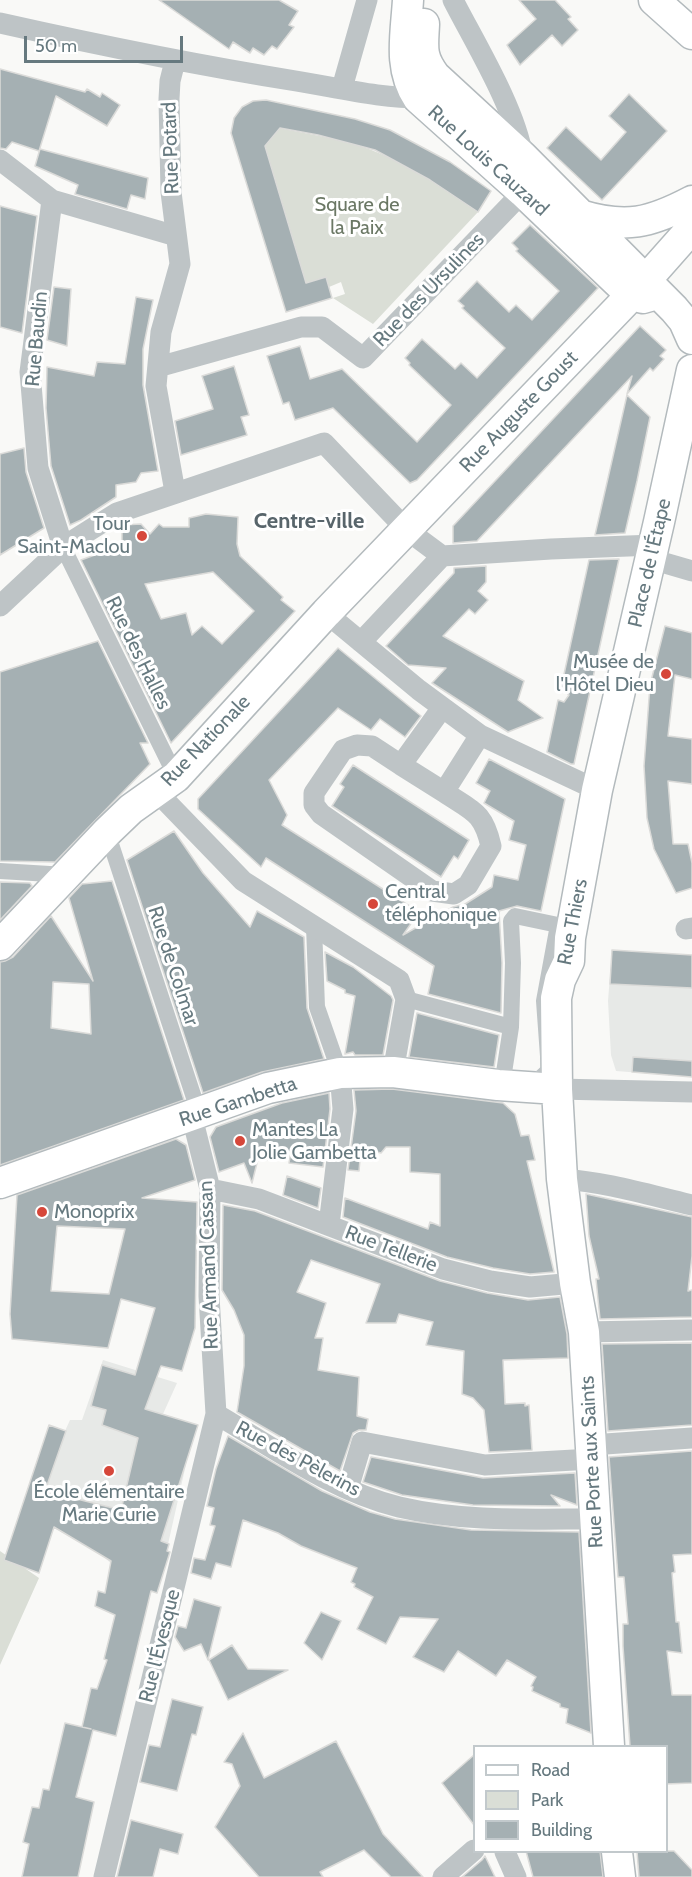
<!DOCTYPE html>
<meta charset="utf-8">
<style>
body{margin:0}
#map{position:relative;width:692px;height:1877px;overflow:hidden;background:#f9f9f7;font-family:Cabin,sans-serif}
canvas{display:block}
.legend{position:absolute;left:473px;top:1745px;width:195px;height:108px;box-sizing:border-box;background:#fff;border:2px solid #c2c9cc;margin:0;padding:8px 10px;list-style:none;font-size:18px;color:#66797f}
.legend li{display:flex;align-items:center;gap:12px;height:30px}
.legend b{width:30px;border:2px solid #c2c9cc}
.scale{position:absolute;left:24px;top:36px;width:159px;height:27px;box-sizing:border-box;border:3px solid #66797f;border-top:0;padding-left:8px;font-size:18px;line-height:21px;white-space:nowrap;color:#66797f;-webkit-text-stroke:4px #fff;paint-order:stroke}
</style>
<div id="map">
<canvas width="692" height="1877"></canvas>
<ul class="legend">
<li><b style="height:8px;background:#fff"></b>Road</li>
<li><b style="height:16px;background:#daded6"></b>Park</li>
<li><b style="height:16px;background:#a5b0b3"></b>Building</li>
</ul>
<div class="scale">50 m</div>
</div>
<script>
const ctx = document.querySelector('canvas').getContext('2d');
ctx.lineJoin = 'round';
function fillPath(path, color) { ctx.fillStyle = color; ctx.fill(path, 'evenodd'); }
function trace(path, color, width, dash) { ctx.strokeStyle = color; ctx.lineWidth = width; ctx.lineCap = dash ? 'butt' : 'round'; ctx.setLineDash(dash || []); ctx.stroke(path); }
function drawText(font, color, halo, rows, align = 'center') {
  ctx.font = font + ' Cabin,sans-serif'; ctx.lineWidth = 6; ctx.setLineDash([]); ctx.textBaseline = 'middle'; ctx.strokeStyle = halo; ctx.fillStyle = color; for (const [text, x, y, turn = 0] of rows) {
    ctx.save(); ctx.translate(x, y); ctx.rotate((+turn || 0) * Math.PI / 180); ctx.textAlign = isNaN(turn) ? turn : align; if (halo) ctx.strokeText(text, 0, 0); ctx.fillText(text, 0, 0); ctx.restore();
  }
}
fillPath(new Path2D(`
 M612 950 692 955V1077L616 1071 611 1055 608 1001Z
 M103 1360 177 1383 163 1414 198 1425 187 1460 157 1593 136 1587 103 1556 21 1509 49 1426 65 1431 70 1420H82Z`), '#e7e9e7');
fillPath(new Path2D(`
 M279 128C309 134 341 139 369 149 408 164 444 188 478 212L373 324 333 298 345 294 341 282 329 287 325 277 306 283 265 146Z
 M0 1551 39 1578 0 1665Z`), '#daded6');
const building = new Path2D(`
 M159 0H279L298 11 289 25 294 27 277 49 272 46 264 55 253 48 250 53 233 42 229 49Z
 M519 0H555L571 17 568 19 578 30 562 46 552 35 520 65 507 45 536 19Z
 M0 69 85 92 87 89 100 97 102 93 120 105 107 126 56 96 39 151 12 142 6 149 0 148Z
 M629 94 667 131 602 200 547 148 566 127 601 160 626 132 609 116Z
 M266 100 355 119 390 130 450 162 491 191 478 212 430 180 375 150 318 135 280 128 265 146 306 283 326 277 332 298 286 312 231 133 234 118 242 107 253 101Z
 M40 149 148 178 145 199 131 195 127 209 75 194 78 185 35 166Z
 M0 206 37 216 22 333 0 327Z
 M530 225 598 288 417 480 410 483 333 408 295 420 289 402 283 404 267 356 300 346 310 379 342 369 417 442 451 405 409 365 410 363 405 358 422 339 455 369 461 363 477 378 505 348 462 308 464 306 458 301 477 281 509 312 516 305 532 320 559 291 516 251 518 249 512 243Z
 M54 287 71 289 67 346 47 340Z
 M136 297 153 300 143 349V385L158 471 141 473 136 482 116 485V497L81 520 70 525 51 466 46 408 47 367 94 376 97 362 125 364Z
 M640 326 666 350 660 356 664 359 653 371 650 368 627 394 632 376 477 541 453 543V526Z
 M234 366 249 415 241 417 247 435 181 455 175 421 213 409 202 376Z
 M627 395 650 417 637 481 625 533 595 535Z
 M24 448 26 472 44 528 0 555V454Z
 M206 514 238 517 237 544 240 556 283 597 281 600 295 611 171 743 81 560 122 545V525L141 524 150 534 159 524 163 527H189V518ZM213 572 254 611 222 644 202 626 192 635 186 613 161 619 145 584Z
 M619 559 574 764H571L547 752 558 700 564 702 569 695 561 688 589 560Z
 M486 566V582L478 591 488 600 475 614 469 609 443 636 524 681 518 700 543 718 508 732 432 683 446 668 408 665 386 646 454 573V568Z
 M665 626 692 633V679L675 675 668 736 692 739V784L668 781 673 844H688L692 863V888L676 893 654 849 647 818 644 766 650 685Z
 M98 641 148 743H140L150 764 55 862 0 861V672Z
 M338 648 421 716 405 737 380 719 371 730 338 708 269 780 287 815 282 825 419 912 403 935 453 907 461 905 462 906 492 887 494 875 518 880 526 845 509 840 514 821 484 803 490 791 476 783 489 759 565 799 541 911 517 906 499 911 502 963 501 1013 428 994 434 966 266 858 261 867 198 809V799Z
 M353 765 469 840 458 859 454 856 441 877 332 806 344 787 340 784Z
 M174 831 203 873 250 927 257 911 304 937 307 1008 324 1059 262 1072 203 1093 127 860Z
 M112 881 184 1100 0 1165V962L5 961 13 957 51 916 93 981 69 898 82 884ZM53 982 89 984 91 1034 51 1028Z
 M0 882 30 883 32 886 0 920Z
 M612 950 692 955V988L610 984Z
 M325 952 353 967 391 996 393 1000 383 1055H355L353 1052 345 1054 355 996 345 993V990L327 981Z
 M417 1013 499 1035 494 1067 409 1057Z
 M633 1057 692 1061V1077L632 1072Z
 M392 1089 503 1103 515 1114 521 1136 529 1135 535 1160 527 1161 554 1272 530 1274 493 1268 447 1257 343 1217 345 1198 428 1229 430 1222 440 1226V1174L410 1172V1147H386L381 1153 361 1148 359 1171 348 1170 356 1111 354 1090Z
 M329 1093 330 1109 323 1167 289 1163 291 1151 268 1160 258 1159 252 1183 244 1163 219 1172 210 1137 216 1127 282 1103Z
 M176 1139 186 1145 195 1180 142 1198 197 1202 195 1328 182 1371 161 1366 145 1409 198 1425 161 1541 169 1544 167 1551 170 1552 157 1593 151 1591 116 1736 93 1730 76 1797 94 1802 78 1877H22L29 1844 23 1842 32 1807 39 1808 43 1789 49 1790 65 1723 91 1729 82 1727 91 1688 97 1689 107 1660 104 1659 115 1615 95 1606 98 1591 105 1593 111 1561 54 1527 39 1573 4 1560 49 1425 66 1431 45 1491 121 1510 138 1438 102 1425 106 1410 91 1406 102 1365 135 1375 155 1308 121 1299 108 1348 12 1339 10 1314 17 1195ZM57 1226 125 1229 109 1294 51 1291Z
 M287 1176 321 1188 318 1208 283 1195Z
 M586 1194 692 1217V1256L688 1291 692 1290V1317L600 1319 596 1279H599L589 1236Z
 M223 1205 255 1211 440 1281 487 1293 528 1300 560 1297 567 1334 568 1358 503 1360 505 1404 525 1403V1406L529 1405 532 1450 489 1452 484 1410 473 1398 462 1394 464 1351 426 1345 433 1322 399 1314 396 1323H366L380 1284 311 1260 297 1292 326 1303 315 1338H323L318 1370 359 1377 357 1416 368 1419 366 1430H359L353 1433 340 1471 237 1412 244 1366V1335L234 1310 222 1290Z
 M692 1343V1425L608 1431 602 1344Z
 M228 1436 322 1491 370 1512 395 1519 471 1530 579 1532 591 1733 566 1723 568 1709 560 1707V1704L532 1691 533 1687 531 1686 536 1677 507 1660 496 1676 458 1651 444 1672 413 1657 438 1619 400 1617 386 1644 357 1629 373 1597 354 1587 355 1584 351 1582 357 1568 301 1546 278 1533 243 1520 231 1567 216 1563 211 1579 191 1573 194 1558 205 1560 215 1526 210 1525 214 1508 207 1506 216 1469Z
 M692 1451V1554L673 1555 675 1572 672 1573 676 1622H679L682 1653 667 1651 672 1695H692V1783L666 1784V1746H630L623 1646V1624H628L624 1577H618L609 1457Z
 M371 1457 483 1478 575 1473 577 1505 551 1495 560 1506 473 1505 402 1495 363 1482Z
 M194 1599 221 1607 208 1660 201 1644 184 1651 175 1637 178 1626 186 1628Z
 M321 1612 341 1621 322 1660 304 1643Z
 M232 1645 248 1669 288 1670 228 1700 209 1660Z
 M172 1699 203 1707 196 1735 192 1734 177 1791 140 1782 149 1745 160 1747Z
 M243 1733 264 1778 336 1741 383 1834 423 1877H391L364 1850 320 1872 323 1877H259L215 1827 240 1786 232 1764 224 1762Z
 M474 1755V1825L442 1783Z
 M131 1820 183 1834 178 1854 160 1849 153 1877H117Z
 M526 1851H600L603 1877H533Z
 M637 1851H674L692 1870V1877H639Z
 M485 1856 495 1877H462L482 1860Z`);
fillPath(building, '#a5b0b3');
trace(building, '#dbdbd9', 1.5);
const secondary = new Path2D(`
 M408 0C406 34 398 68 418 98L523 192 631 295 643 298 650 296
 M654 0 692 34
 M424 24C423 47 420 56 435 76L523 157 674 309 684 321 692 339
 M580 215C626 229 650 223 692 201
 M0 945 107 832 131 809 176 777 326 613 645 281 692 228
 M0 1183 268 1088 340 1073 393 1072 498 1085 557 1089
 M609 1746 584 1332 575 1283 562 1179 557 1089 556 998 560 980 569 961 570 938 597 790 659 522 692 370
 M617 1852 620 1877`);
trace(secondary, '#b3babd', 33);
trace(new Path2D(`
 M63 547 176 777
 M107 832 199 1113
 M0 871 66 875
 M515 916 558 925 544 1001 549 1070 535 1083 503 1079 511 1027 513 963 511 921Z
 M314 926 317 1007 340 1073
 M406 999 511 1027`), '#bec4c6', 16);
trace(new Path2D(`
 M453 0C476 45 515 108 523 157
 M0 23C98 45 196 65 296 81 339 88 383 99 427 98
 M342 88 367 0
 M0 160 52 200 176 236
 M52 200 30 372 38 468 63 547
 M158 367 301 327H322L363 358 523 192
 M175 492 156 386 161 332 180 264 171 192 169 99 170 81 175 61
 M651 559 692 571
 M0 606 63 547 117 513 324 443 407 530 442 556 551 549 654 545
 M326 613 419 690 480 735 597 790
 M361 642 442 556
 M442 708 401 765 372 746 357 745 343 750 314 793V805L321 814 432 891 454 894 468 885 491 846C483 811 472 811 444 792L480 735
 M401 765 444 792
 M156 791 243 881 399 980 406 999 393 1072
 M686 929 692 928
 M557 1089 692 1092
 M562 1179C607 1182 649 1195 692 1205
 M210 1189 259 1199 443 1269 490 1281 530 1287 575 1283
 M329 1225 343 1109 340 1073
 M584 1332 692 1330
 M216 1414C274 1448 333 1491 399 1507 463 1522 529 1519 595 1519
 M591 1445 692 1438
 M348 1489 362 1442 485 1465 592 1459
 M505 1852 516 1877
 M104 1877 216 1414 209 1296 210 1189 192 1117
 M443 1877 474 1850`), '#bec4c6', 21);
trace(secondary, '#fff', 30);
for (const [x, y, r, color] of [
 [142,536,6,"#d6473a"],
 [666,674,6,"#d6473a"],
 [373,904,6,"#d6473a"],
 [240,1141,6,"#d6473a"],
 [42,1212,6,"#d6473a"],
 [109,1471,6,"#d6473a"]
]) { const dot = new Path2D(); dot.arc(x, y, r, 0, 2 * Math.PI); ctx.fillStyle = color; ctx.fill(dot); trace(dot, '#fff', 2); }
drawText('20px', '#66797f', '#fff', [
 ["Rue Potard",171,148,-92],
 ["Rue Louis Cauzard",488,161,42],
 ["Rue des Ursulines",429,290,-46],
 ["Rue Baudin",37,339,-85],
 ["Rue Auguste Goust",519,412,-46],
 ["Place de l'Étape",650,563,-77],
 ["Rue des Halles",138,653,64],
 ["Rue Nationale",206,741,-46],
 ["Rue Thiers",573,922,-79],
 ["Rue de Colmar",173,966,72],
 ["Rue Gambetta",238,1102,-18],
 ["Rue Tellerie",391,1249,21],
 ["Rue Armand Cassan",209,1265,-92],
 ["Rue des Pèlerins",298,1459,28],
 ["Rue Porte aux Saints",592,1462,-93],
 ["Rue l'Évesque",160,1646,-76]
]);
drawText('20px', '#6b7865', '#fff', [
 ["Square de",357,205],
 ["la Paix",357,228]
]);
drawText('20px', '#66797f', '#fff', [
 ["Tour",130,524,"right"],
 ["Saint-Maclou",130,547,"right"],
 ["Musée de",654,662,"right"],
 ["l'Hôtel Dieu",654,685,"right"],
 ["Central",385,892],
 ["téléphonique",385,915],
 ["Mantes La",252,1130],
 ["Jolie Gambetta",252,1153],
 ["Monoprix",54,1212],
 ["École élémentaire",109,1492,"center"],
 ["Marie Curie",109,1515,"center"]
], 'left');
drawText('bold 22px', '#58656b', '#fff', [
 ["Centre-ville",309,522]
]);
</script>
